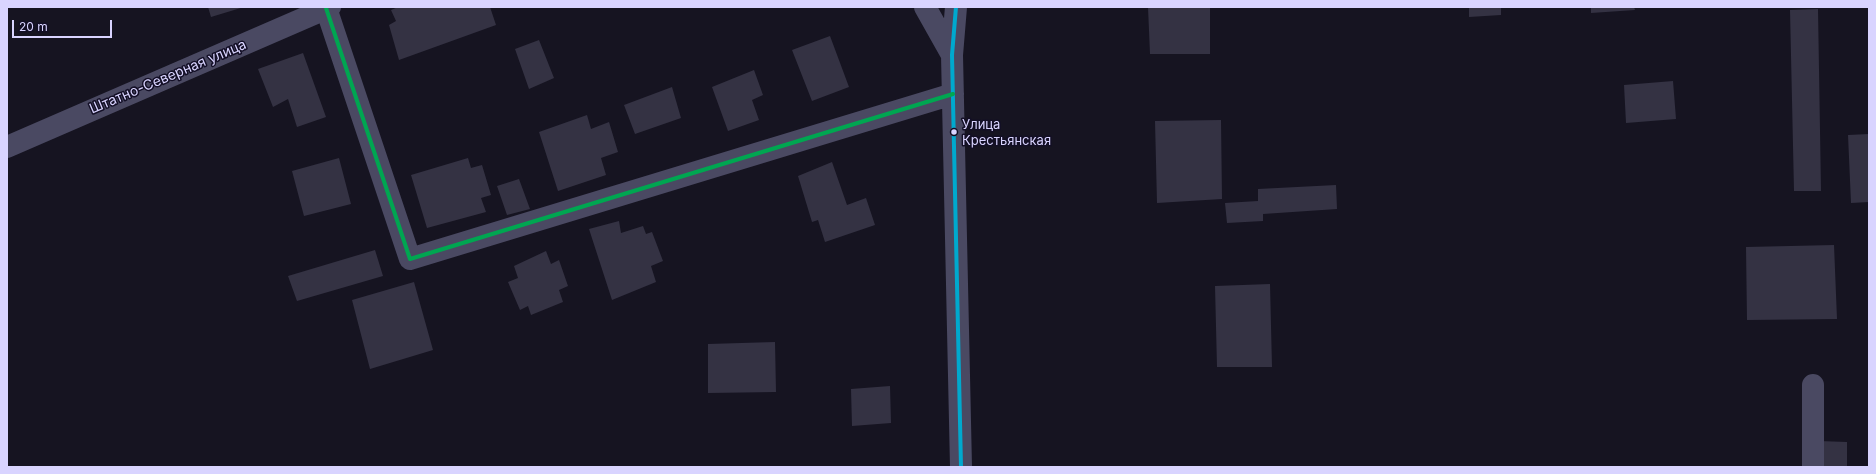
<!DOCTYPE html>
<meta charset="utf-8">
<style>
body{margin:0}
#map{position:relative;width:1876px;height:474px;overflow:hidden;background:#161421;font-family:Inter,sans-serif}
canvas{display:block}
.frame{position:absolute;inset:0;border:8px solid #d9d4ff;pointer-events:none}
.scale{position:absolute;left:12px;top:20px;width:100px;height:18px;box-sizing:border-box;border:2px solid #d9d4ff;border-top:0;padding-left:5px;font-size:12px;line-height:14px;white-space:nowrap;color:#d9d4ff;-webkit-text-stroke:3px #130f26;paint-order:stroke}
</style>
<div id="map">
<canvas width="1876" height="474"></canvas>
<div class="frame"></div>
<div class="scale">20 m</div>
</div>
<script>
const ctx = document.querySelector('canvas').getContext('2d');
ctx.lineJoin = 'round';
function fillPath(path, color) { ctx.fillStyle = color; ctx.fill(path, 'evenodd'); }
function trace(path, color, width, dash) { ctx.strokeStyle = color; ctx.lineWidth = width; ctx.lineCap = dash ? 'butt' : 'round'; ctx.setLineDash(dash || []); ctx.stroke(path); }
function drawText(font, color, halo, rows, align = 'center') {
  ctx.font = font + ' Inter,sans-serif'; ctx.lineWidth = 3; ctx.setLineDash([]); ctx.textBaseline = 'middle'; ctx.strokeStyle = halo; ctx.fillStyle = color; for (const [text, x, y, turn = 0] of rows) {
    ctx.save(); ctx.translate(x, y); ctx.rotate((+turn || 0) * Math.PI / 180); ctx.textAlign = isNaN(turn) ? turn : align; if (halo) ctx.strokeText(text, 0, 0); ctx.fillText(text, 0, 0); ctx.restore();
  }
}
fillPath(new Path2D(`
 M208 7H244L211 17Z
 M398 7H490L496 25 399 60 389 25 396 21 391 10Z
 M1148 7H1210V54H1150Z
 M1469 7H1501V15L1469 17Z
 M1591 7H1634L1635 10 1591 13Z
 M1818 9 1821 191H1794L1790 10Z
 M830 36 849 87 812 101 792 50Z
 M539 40 554 78 529 89 515 49Z
 M303 53 326 117 297 127 288 99 273 107 258 69Z
 M754 70 763 95 752 100 759 120 728 131 712 87Z
 M1673 81 1676 119 1626 123 1624 85Z
 M672 87 681 118 635 134 624 105Z
 M587 115 591 129 609 122 618 152 601 158 606 175 558 191 539 132Z
 M1221 120 1222 199 1157 203 1155 121Z
 M1869 134V202L1851 203 1848 135Z
 M339 158 351 204 304 216 292 171Z
 M468 158 471 168 482 165 491 195 481 198 486 212 427 228 411 175Z
 M832 162 847 205 866 198 875 225 825 242 818 220 812 222 798 176Z
 M519 179 530 209 507 215 497 186Z
 M1336 185 1337 209 1263 214V221L1227 223 1225 203 1258 201V189Z
 M619 221 621 233 643 226 646 234 652 232 663 261 651 266 656 282 612 300 589 229Z
 M1834 245 1837 319 1747 320 1746 247Z
 M375 250 383 276 297 301 288 276Z
 M546 251 551 264 559 260 568 286 559 290 563 302 531 315 528 306 520 310 508 282 518 278 514 266Z
 M414 282 433 350 370 369 352 300Z
 M1270 284 1272 367H1217L1215 286Z
 M775 342 776 392 708 393V344Z
 M890 386 891 423 852 426 851 389Z
 M1819 441 1847 442V467H1819Z`), '#343243');
trace(new Path2D(`
 M925 7 952 55
 M956 7 952 55 961 467
 M326 8 410 259 953 94
 M7 147 330 7
 M1813 385V467`), '#4a4962', 22);
trace(new Path2D(`
 M956 7 952 55 961 467`), '#00a9ce', 4);
trace(new Path2D(`
 M326 8 410 259 953 94`), '#00a651', 4);
for (const [x, y, r, color] of [
 [954,132,3.5,"#d9d4ff"]
]) { const dot = new Path2D(); dot.arc(x, y, r, 0, 2 * Math.PI); ctx.fillStyle = color; ctx.fill(dot); trace(dot, '#130f26', 1.5); }
drawText('13px', '#d9d4ff', '#130f26', [
 ["Улица",962,125],
 ["Крестьянская",962,141]
], 'left');
drawText('14px', '#d9d4ff', '#130f26', [
 ["Штатно-Северная улица",168,77,-23]
]);
</script>
